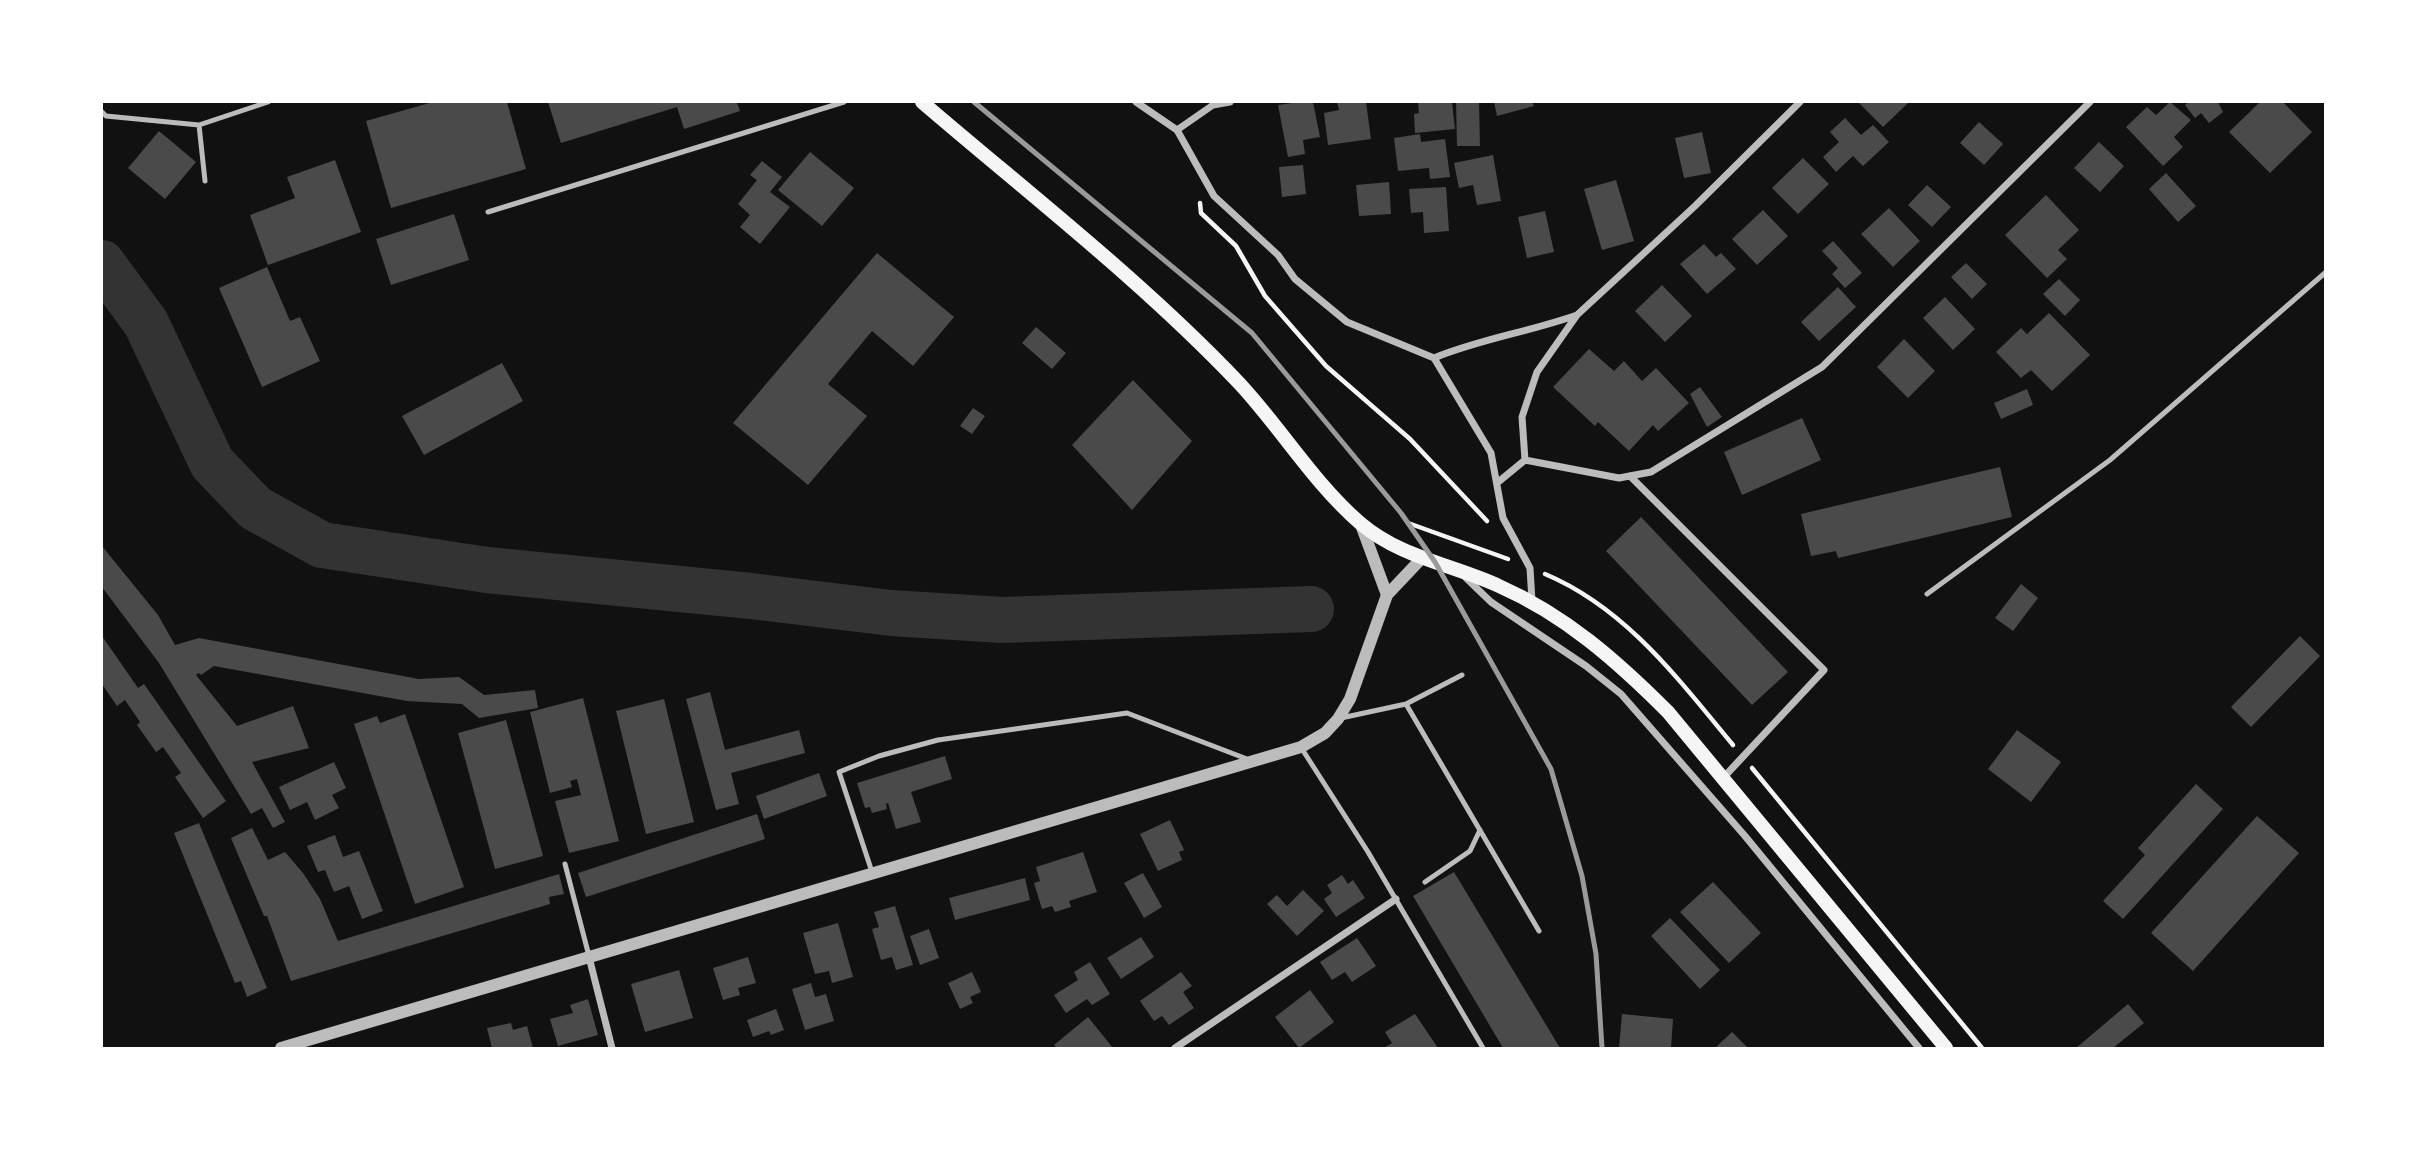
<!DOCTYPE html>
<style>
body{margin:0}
#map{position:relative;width:2427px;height:1150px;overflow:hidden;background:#111;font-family:"Golos Text",sans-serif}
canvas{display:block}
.frame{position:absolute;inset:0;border:103px solid #fff;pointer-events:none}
</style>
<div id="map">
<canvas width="2427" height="1150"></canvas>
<div class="frame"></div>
</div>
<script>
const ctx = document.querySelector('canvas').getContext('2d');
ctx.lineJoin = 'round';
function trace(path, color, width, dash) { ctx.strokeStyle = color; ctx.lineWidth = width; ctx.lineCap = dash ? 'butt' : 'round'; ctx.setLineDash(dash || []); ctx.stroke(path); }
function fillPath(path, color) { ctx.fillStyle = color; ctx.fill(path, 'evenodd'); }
trace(new Path2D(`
 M102 263 146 323 212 463 255 508 322 545 487 570 751 596 891 613 1002 620 1311 609`), '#333', 46);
fillPath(new Path2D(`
 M433 102H507L526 169 391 208 366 121Z
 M548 102H737L740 111 684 129 677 107 561 143Z
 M1299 102H1313L1320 137 1303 140 1305 154 1288 157 1278 105Z
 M1337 102H1366L1371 139 1328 145 1324 113 1339 110Z
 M1418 102H1452L1455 129 1415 133 1414 114 1419 113Z
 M1456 102H1479L1480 146H1457Z
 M1494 102H1532L1534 106 1497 116Z
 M1858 102H1909L1883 127Z
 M2170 102 2191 120 2174 137 2183 147 2163 166 2126 127 2147 107 2156 115Z
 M2189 102H2218L2223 112 2209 123 2201 113 2195 118 2185 105Z
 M2260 102H2283L2312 132 2270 173 2229 132Z
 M1845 118 1861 135 1873 125 1889 142 1863 166 1853 156 1836 172 1823 157 1839 142 1830 132Z
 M1979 122 2003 144 1984 165 1960 143Z
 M159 131 196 162 165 199 128 168Z
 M1702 132 1711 173 1684 178 1675 138Z
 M1420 134 1421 142 1445 139 1450 177 1430 179 1429 168 1398 171 1394 138Z
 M2099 142 2124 166 2100 192 2074 168Z
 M810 152 854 188 822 226 778 190Z
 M1493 155 1501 201 1477 205 1473 185 1459 188 1454 163Z
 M1803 158 1829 184 1798 214 1772 188Z
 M335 160 361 232 268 265 250 215 295 198 287 177Z
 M762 161 782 177 770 192 790 207 760 244 740 227 750 215 738 204 757 180 750 175Z
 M1303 165 1306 194 1282 197 1279 167Z
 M2166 173 2196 206 2178 222 2149 189Z
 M1616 180 1634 241 1602 250 1584 189Z
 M1389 182 1391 214 1359 216 1356 185Z
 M1927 185 1951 207 1932 227 1908 205Z
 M1446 187 1449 231 1424 233 1423 212 1411 213 1409 189Z
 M2046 195 2079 230 2058 250 2067 259 2047 278 2005 235Z
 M1889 208 1920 241 1893 267 1861 234Z
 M1763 210 1788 236 1757 265 1732 239Z
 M1545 211 1554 252 1527 258 1518 217Z
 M454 214 469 260 391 285 376 239Z
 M1833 241 1862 273 1845 288 1832 274 1838 268 1822 251Z
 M1704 244 1716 257 1721 253 1736 269 1707 294 1680 264Z
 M877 253 954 317 913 366 872 331 828 384 867 416 808 485 733 423Z
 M1966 263 1987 284 1972 299 1951 277Z
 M267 267 290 321 300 317 320 361 262 387 219 288Z
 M2059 279 2080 300 2065 316 2043 294Z
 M1662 285 1692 316 1665 342 1635 311Z
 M1838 287 1856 307 1819 341 1801 322Z
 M1945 297 1975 329 1953 350 1923 318Z
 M2049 313 2090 355 2052 391 2031 370 2021 378 1996 352 2021 328 2027 334Z
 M1036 327 1066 353 1052 369 1022 343Z
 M1904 339 1935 371 1908 398 1877 367Z
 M1589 349 1614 371 1624 361 1642 381 1656 368 1689 403 1658 431 1653 425 1629 451 1598 422 1595 426 1553 387Z
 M502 363 523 401 424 455 402 416Z
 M1133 380 1192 441 1132 510 1072 445Z
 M1700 387 1722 417 1707 427 1690 394Z
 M2027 389 2033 405 2001 419 1994 403Z
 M973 408 985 416 972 434 960 426Z
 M1802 418 1821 460 1742 495 1724 452Z
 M2000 467 2012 517 1838 558 1836 551 1811 556 1801 514Z
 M1641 517 1788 672 1752 705 1606 551Z
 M102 546 158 615 175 645 199 638 419 679 459 677 484 695 535 690 538 708 479 718 462 704 407 701 214 666 201 675 199 673 196 675 237 726 293 706 309 748 252 762 285 822 273 828 262 808 251 814 159 663 102 587Z
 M2021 584 2038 598 2013 631 1995 618Z
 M102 636 138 688 144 684 226 801 203 818 175 777 181 773 163 747 156 752 137 725 140 722 125 700 117 706 102 684Z
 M2300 636 2320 656 2251 727 2231 707Z
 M710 692 725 750 799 730 805 753 731 773 739 804 716 810 686 699Z
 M583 698 619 841 569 853 555 801 581 795 577 779 570 781 572 787 550 793 530 712Z
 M664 699 694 822 646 834 616 711Z
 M405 714 464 887 415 904 354 724 377 716 380 723Z
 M506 720 543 856 495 869 458 733Z
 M2017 730 2061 762 2031 802 1988 769Z
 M945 756 952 779 911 792 921 822 896 829 888 803 886 804 887 809 872 813 870 807 865 808 857 783Z
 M334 762 346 788 332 795 339 808 315 820 307 802 290 810 279 787Z
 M819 773 827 796 764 819 756 796Z
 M2196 784 2223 809 2123 919 2103 901 2145 855 2138 848Z
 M757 814 765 839 586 897 578 873Z
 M2257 816 2299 853 2193 971 2151 933Z
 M1170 820 1184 850 1179 852 1182 860 1158 871 1140 834Z
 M199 823 267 988 247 997 241 981 235 983 174 833Z
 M252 828 268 860 285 852 303 873 320 899 338 941 559 874 564 894 549 897 550 904 291 981 267 916H264L231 838Z
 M335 835 343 857 359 851 383 911 362 919 349 886 334 892 325 870 318 872 307 846Z
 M1083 852 1097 892 1069 901 1071 907 1055 912 1052 906 1042 909 1034 883 1040 881 1036 867Z
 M1454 872 1560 1048H1503L1413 896Z
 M1143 873 1162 907 1144 918 1124 883Z
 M1342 875 1348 884 1353 880 1365 898 1336 917 1324 899 1332 893 1327 885Z
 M1025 878 1030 900 955 920 949 898Z
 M1713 882 1761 933 1729 963 1680 912Z
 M1303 890 1324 911 1297 936 1267 904 1277 895 1287 906Z
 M895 906 913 965 896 970 892 957 881 960 872 929 879 927 874 912Z
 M1670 918 1720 970 1700 989 1651 936Z
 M838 923 853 977 832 983 829 971 815 974 803 933Z
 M929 929 939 958 920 965 910 936Z
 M1141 937 1154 957 1121 979 1107 958Z
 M1357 938 1376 966 1352 982 1345 972 1332 980 1320 962Z
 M748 957 756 983 738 988 740 995 723 1000 713 968Z
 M1090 962 1110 994 1092 1005 1087 999 1066 1013 1054 995 1078 980 1074 972Z
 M679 970 693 1018 645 1032 631 984Z
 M972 972 981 992 970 997 973 1003 960 1009 948 983Z
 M1181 972 1192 986 1183 992 1194 1008 1169 1025 1162 1016 1154 1021 1140 1001Z
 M811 983 815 997 826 994 834 1021 805 1030 792 989Z
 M1310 990 1334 1022 1299 1048 1275 1017Z
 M588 999 598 1035 558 1046 550 1019 573 1013 570 1005Z
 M2128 1004 2144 1023 2113 1048H2076Z
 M776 1009 784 1030 771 1035 769 1031 753 1037 747 1020Z
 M1415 1014 1438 1048H1384L1392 1043 1385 1032Z
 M1622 1014 1673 1019 1671 1048H1619Z
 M1088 1017 1113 1048H1057L1054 1045Z
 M511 1023 513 1030 527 1026 533 1048H492L487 1028Z
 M1732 1032 1748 1048H1715Z`), '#4a4a4a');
trace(new Path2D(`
 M1200 203 1201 213 1236 246 1265 296 1326 366 1410 439 1487 521
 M1408 523 1508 559
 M1545 574C1626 608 1679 680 1733 745
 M1752 768 1982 1048`), '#f5f5f5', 4.5);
trace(new Path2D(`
 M102 112 106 116 199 125 268 102
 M199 125 205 181
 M488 212 844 102
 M1927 594 2110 460 2326 272
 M1406 704 1539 931
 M1341 718 1406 704 1462 675
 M1302 749 1368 852 1483 1048
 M565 864 589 956
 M872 872 839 772 879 756 938 740 1127 713 1247 759
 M1425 882 1470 851 1480 830`), '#bcbcbc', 5);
trace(new Path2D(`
 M1136 102 1177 130 1214 196 1278 255 1295 279 1347 322 1434 358C1480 339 1529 332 1577 315
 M1177 130 1213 105 1230 102
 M1434 358 1491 453 1503 518 1530 568 1532 601
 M1525 460 1522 417 1537 372 1577 315 1695 206 1800 102
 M1630 476 1824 670 1723 778
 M1497 483 1525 460 1619 478 1651 472 1822 367 2090 102
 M1466 578 1491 602 1586 666 1621 694 1745 836 1919 1048
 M589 957 612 1048
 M1175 1048 1396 899`), '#bcbcbc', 7);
trace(new Path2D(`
 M1360 522 1387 595
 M281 1048 1301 747 1325 733 1338 719 1350 699 1387 595 1421 559`), '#bcbcbc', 12);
trace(new Path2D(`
 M922 102C1028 193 1142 281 1239 383 1281 428 1313 482 1360 523 1401 558 1451 564 1499 586 1565 615 1617 661 1668 712L1946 1048`), '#f5f5f5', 14);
trace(new Path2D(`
 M974 102 1252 333 1401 513 1435 562 1551 769 1582 876 1596 954 1602 1048`), '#9a9a9a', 5);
</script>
